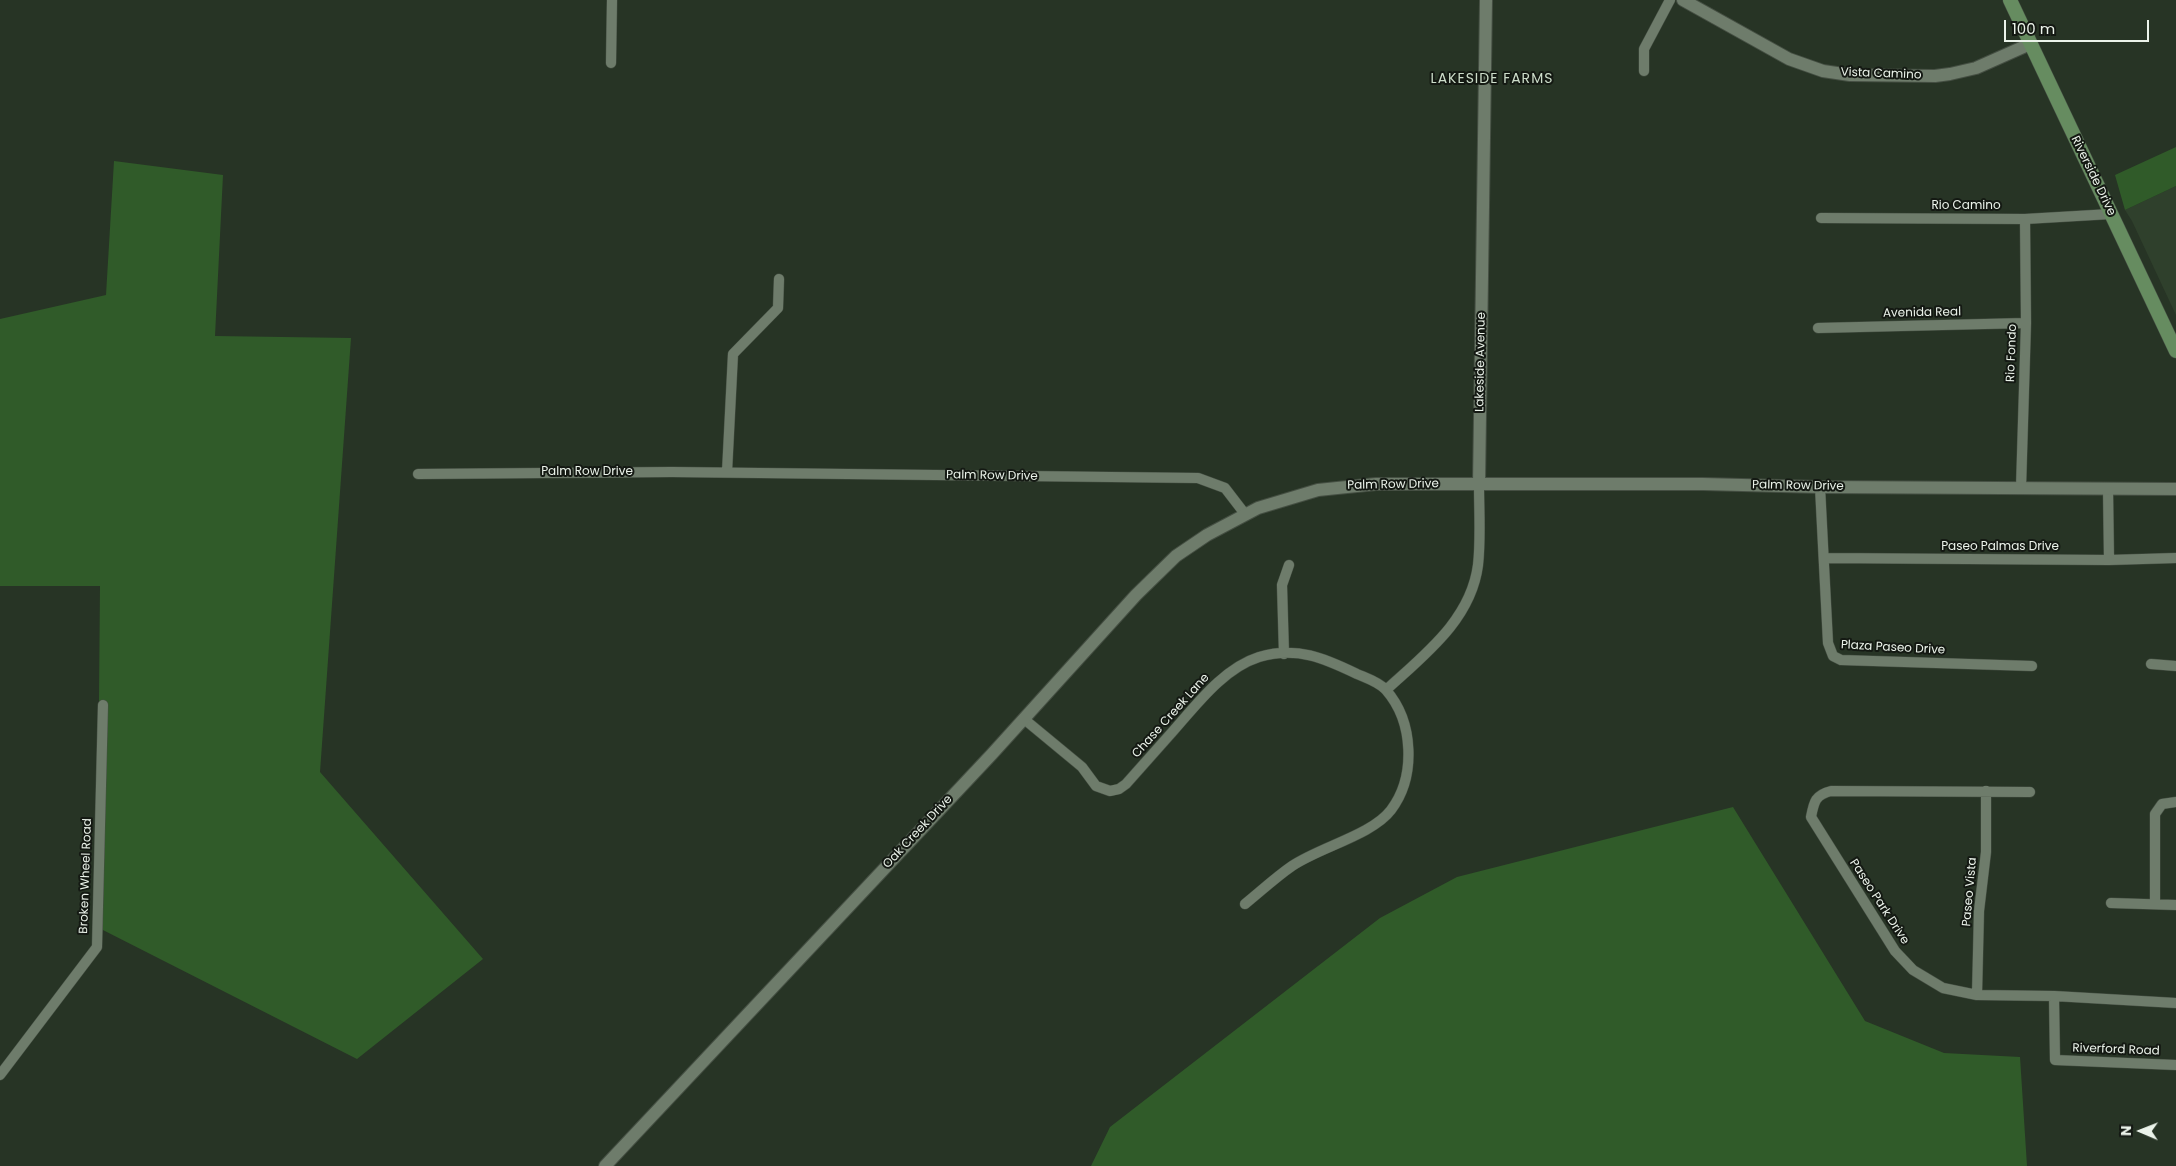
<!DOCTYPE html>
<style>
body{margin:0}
#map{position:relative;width:2176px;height:1166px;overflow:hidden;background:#273425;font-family:Poppins,sans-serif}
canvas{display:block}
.north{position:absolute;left:2116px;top:1106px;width:50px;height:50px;-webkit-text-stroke:4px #141913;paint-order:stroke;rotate:271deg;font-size:14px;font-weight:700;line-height:20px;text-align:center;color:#ebf3ea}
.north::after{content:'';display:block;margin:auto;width:18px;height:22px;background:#ebf3ea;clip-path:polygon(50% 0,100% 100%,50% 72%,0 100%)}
.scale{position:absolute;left:2004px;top:20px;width:145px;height:22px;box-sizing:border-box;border:2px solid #ebf3ea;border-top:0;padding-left:6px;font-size:15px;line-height:18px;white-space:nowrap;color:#ebf3ea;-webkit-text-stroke:4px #141913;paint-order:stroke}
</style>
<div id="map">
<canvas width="2176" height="1166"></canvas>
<div class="north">N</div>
<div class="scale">100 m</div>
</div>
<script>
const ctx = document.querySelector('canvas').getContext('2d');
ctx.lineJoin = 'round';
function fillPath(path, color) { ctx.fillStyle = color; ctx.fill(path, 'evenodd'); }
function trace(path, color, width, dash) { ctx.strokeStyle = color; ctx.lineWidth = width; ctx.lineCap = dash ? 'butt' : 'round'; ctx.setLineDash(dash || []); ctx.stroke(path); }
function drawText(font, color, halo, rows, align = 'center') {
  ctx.font = font + ' Poppins,sans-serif'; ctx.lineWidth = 4; ctx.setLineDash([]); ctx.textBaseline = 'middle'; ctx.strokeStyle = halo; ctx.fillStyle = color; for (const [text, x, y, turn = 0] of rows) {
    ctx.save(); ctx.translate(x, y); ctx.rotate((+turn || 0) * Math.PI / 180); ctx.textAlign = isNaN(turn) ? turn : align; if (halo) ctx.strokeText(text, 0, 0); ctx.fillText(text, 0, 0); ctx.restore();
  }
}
fillPath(new Path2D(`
 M2176 186V315L2132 221 2125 210Z`), '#2f402c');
fillPath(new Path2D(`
 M2176 147V186L2125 210 2115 175Z
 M114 161 223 175 215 336 351 338 320 772 483 959 357 1059 97 927 100 586H0V319L106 295Z
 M1733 807 1865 1021 1944 1053 2020 1057 2027 1166H1091L1110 1127 1380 918 1457 877Z`), '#305b29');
const minor = new Path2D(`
 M611 63 612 0
 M1644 71V49L1670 0
 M1821 218 2025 219 2111 214
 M1818 328 2026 323
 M727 472 733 354 778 308 779 279
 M418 474 672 472 1198 478 1225 488 1245 514
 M1820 487 1828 643 1833 656 1841 660 2032 666
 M2021 488 2026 323 2025 219
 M2108 488 2109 560
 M1824 558 2109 560 2176 558
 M1284 654 1282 585 1289 565
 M2151 664 2176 666
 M1386 690C1424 655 1471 620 1478 565 1481 539 1479 511 1479 484
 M1024 719 1082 767 1096 786 1110 791 1119 789 1126 784C1142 766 1158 748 1174 730 1197 704 1224 668 1259 657 1297 646 1324 658 1357 674 1366 678 1379 682 1386 690 1414 722 1416 777 1391 810 1372 835 1320 847 1292 866 1276 877 1261 891 1245 904
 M2030 792 1831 791C1815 795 1814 802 1811 817L1895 951 1913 970 1943 988 1977 995 2054 996 2176 1003
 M2111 903 2176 905
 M2155 904V814L2162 804 2176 802
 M1977 995 1979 911 1986 852V791
 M2054 996 2055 1060 2176 1065
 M0 1075 97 947 103 705`);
const tertiary = new Path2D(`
 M1683 0 1789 59 1823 71 1850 75 1935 76 1950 74 1976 68 2030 44
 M1479 484 1486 0
 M605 1166 992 754 1136 595 1176 556 1207 535 1258 508 1318 490 1376 484H1703L1820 487 2176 489`);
const secondary = new Path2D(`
 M2010 0 2176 351`);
trace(minor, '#454f43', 11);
trace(tertiary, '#454f43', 14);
trace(secondary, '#454f43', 15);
trace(minor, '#6e7c6b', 10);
trace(tertiary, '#6e7c6b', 12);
trace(secondary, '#668c60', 14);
drawText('12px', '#ebf3ea', '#141913', [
 ["Vista Camino",1881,74,2],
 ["Riverside Drive",2093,176,64],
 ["Rio Camino",1966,206],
 ["Avenida Real",1922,313,-1],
 ["Rio Fondo",2012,353,-88],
 ["Lakeside Avenue",1481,362,-89],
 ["Palm Row Drive",587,472],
 ["Palm Row Drive",992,476,1],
 ["Palm Row Drive",1393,485,-1],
 ["Palm Row Drive",1798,486,1],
 ["Paseo Palmas Drive",2000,547],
 ["Plaza Paseo Drive",1893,648,3],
 ["Chase Creek Lane",1171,716,-48],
 ["Oak Creek Drive",918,832,-47],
 ["Broken Wheel Road",86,876,-88],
 ["Paseo Vista",1970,892,-85],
 ["Paseo Park Drive",1879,902,57],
 ["Riverford Road",2116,1050,2]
]);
ctx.letterSpacing = '1px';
drawText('14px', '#ccdcc9', '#141913', [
 ["LAKESIDE FARMS",1492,79]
]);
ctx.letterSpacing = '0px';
</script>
